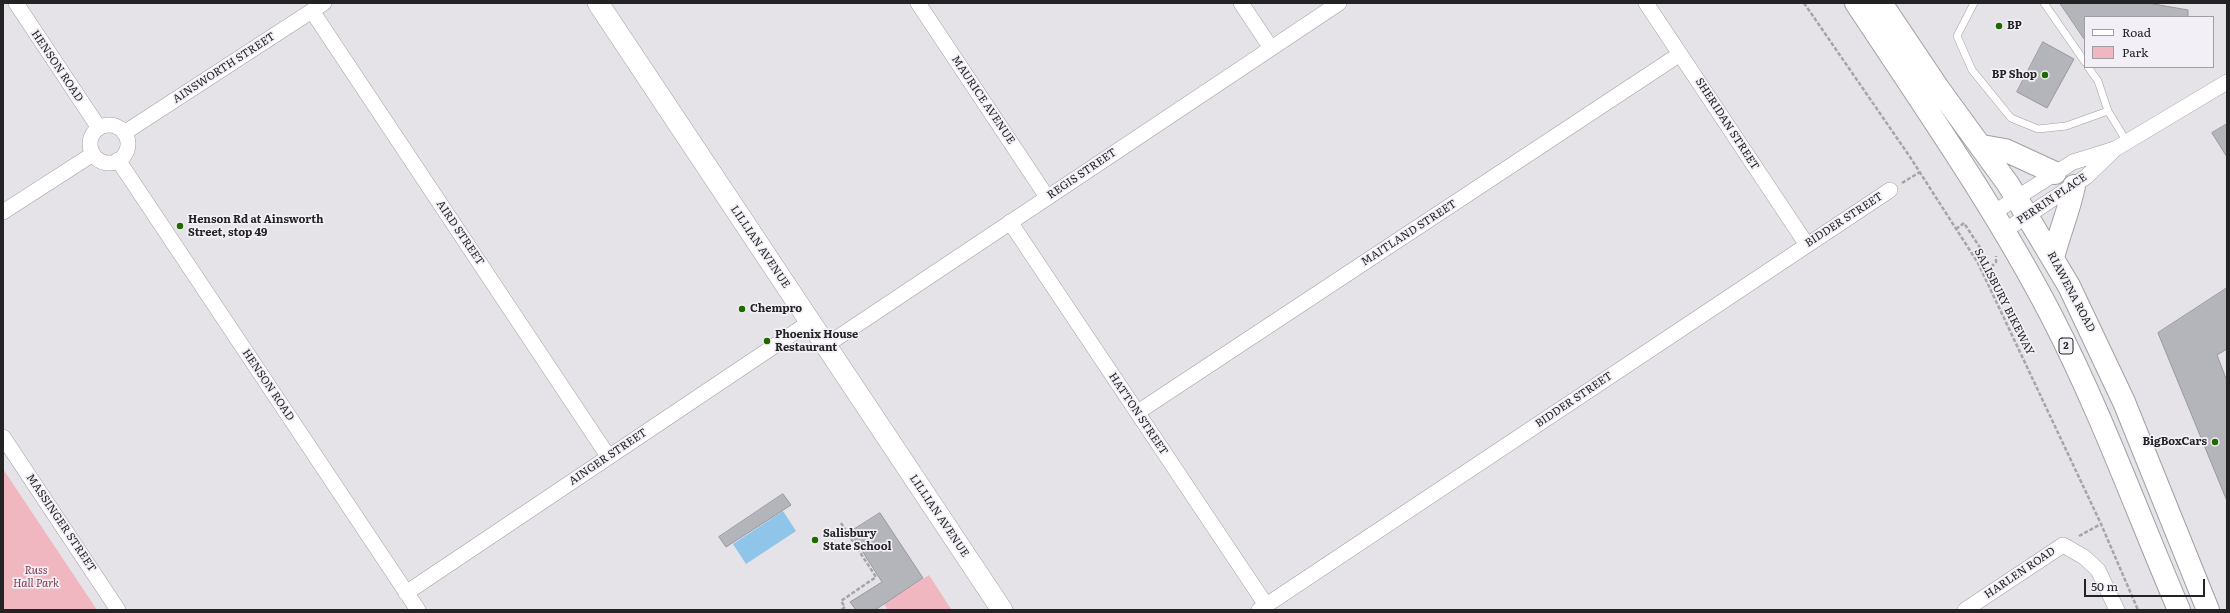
<!DOCTYPE html>
<style>
body{margin:0}
#map{position:relative;width:2230px;height:613px;overflow:hidden;background:#e5e3e8;font-family:Literata,serif}
canvas{display:block}
.frame{position:absolute;inset:0;border:4px solid #232224;pointer-events:none}
.legend{position:absolute;left:2084px;top:16px;width:130px;height:52px;box-sizing:border-box;background:#f2f0f6;border:1px solid #9f9ea2;margin:0;padding:5px 7px;list-style:none;font-size:12px;color:#232224}
.legend li{display:flex;align-items:center;gap:8px;height:20px}
.legend b{width:20px;border:1px solid #9f9ea2}
.scale{position:absolute;left:2084px;top:579px;width:121px;height:18px;box-sizing:border-box;border:2px solid #232224;border-top:0;padding-left:5px;font-size:12px;line-height:14px;white-space:nowrap;color:#232224;-webkit-text-stroke:3px #f2f0f6;paint-order:stroke}
</style>
<div id="map">
<canvas width="2230" height="613"></canvas>
<div class="frame"></div>
<ul class="legend">
<li><b style="height:5px;background:#fff"></b>Road</li>
<li><b style="height:11px;background:#f1b7c0"></b>Park</li>
</ul>
<div class="scale">50 m</div>
</div>
<script>
const ctx = document.querySelector('canvas').getContext('2d');
ctx.lineJoin = 'round';
function fillPath(path, color) { ctx.fillStyle = color; ctx.fill(path, 'evenodd'); }
function trace(path, color, width, dash) { ctx.strokeStyle = color; ctx.lineWidth = width; ctx.lineCap = dash ? 'butt' : 'round'; ctx.setLineDash(dash || []); ctx.stroke(path); }
function drawText(font, color, halo, rows, align = 'center') {
  ctx.font = font + ' Literata,serif'; ctx.lineWidth = 3.5; ctx.setLineDash([]); ctx.textBaseline = 'middle'; ctx.strokeStyle = halo; ctx.fillStyle = color; for (const [text, x, y, turn = 0] of rows) {
    ctx.save(); ctx.translate(x, y); ctx.rotate((+turn || 0) * Math.PI / 180); ctx.textAlign = isNaN(turn) ? turn : align; if (halo) ctx.strokeText(text, 0, 0); ctx.fillText(text, 0, 0); ctx.restore();
  }
}
fillPath(new Path2D(`
 M3 469 97 610H3Z
 M929 575 951 609 888 610 884 604Z`), '#f1b7c0');
fillPath(new Path2D(`
 M783 511 796 531 746 564 733 544Z`), '#8ec5e8');
const building = new Path2D(`
 M2060 3H2148L2188 10V17H2085V40Z
 M2043 42 2074 59 2047 108 2017 92Z
 M2227 124V157L2212 133Z
 M2227 288V349L2217 355 2227 381V501L2158 333Z
 M783 494 791 505 726 547 719 537Z
 M880 513 923 578 875 610H856L850 602 882 582 850 532Z`);
fillPath(building, '#b3b5ba');
trace(building, '#96989d', 1);
const lane = new Path2D(`
 M1974 3 1957 36 1972 70 2011 118 2038 129 2066 126 2108 111
 M2044 3 2085 62
 M2088 67 2098 81 2108 111 2127 142`);
const street = new Path2D(`
 M16 3 99 128
 M918 3 1047 197
 M1241 3 1271 48
 M1646 3 1807 245
 M312 11 608 456
 M90 144a19 19 0 1 1 38 0a19 19 0 1 1-38 0Z
 M124 133 324 3
 M118 160 418 610
 M3 212 93 154
 M1993 213 2073 162 2115 149 2227 82
 M1010 222 1266 605
 M2004 231 2086 177 2113 151
 M825 346 1339 3
 M1138 412 1680 54
 M3 437 118 610
 M406 593 810 322
 M1259 610 1890 190
 M1965 610 2063 545 2084 557 2098 570 2117 610`);
const secondary = new Path2D(`
 M598 3 1002 610`);
const highway = new Path2D(`
 M1856 3C1924 106 1995 207 2052 317 2101 412 2137 512 2179 610
 M1881 3 1938 88 2008 184 2069 286 2124 402 2208 610
 M1982 146 2005 150 2055 173
 M2053 258C2059 233 2069 211 2074 186`);
trace(lane, '#a09fa4', 8);
trace(street, '#a09fa4', 16);
trace(secondary, '#a09fa4', 22);
trace(highway, '#a09fa4', 24);
trace(new Path2D(`
 M1804 3 1910 157 1978 263 2101 524 2138 610
 M1902 183 1920 172
 M1956 229 1964 223 1992 266 1996 262V256
 M841 523 876 577 841 601 845 607 841 610
 M2079 536 2101 524`), '#a5a4a8', 2.5, [4, 2]);
trace(lane, '#fff', 7);
trace(street, '#fff', 15);
trace(secondary, '#fff', 21);
trace(highway, '#fff', 22);
for (const [x, y, r, color] of [
 [1999,26,4,"#206800"],
 [2045,75,4,"#206800"],
 [180,226,4,"#206800"],
 [742,309,4,"#206800"],
 [767,341,4,"#206800"],
 [2215,442,4,"#206800"],
 [815,540,4,"#206800"]
]) { const dot = new Path2D(); dot.arc(x, y, r, 0, 2 * Math.PI); ctx.fillStyle = color; ctx.fill(dot); trace(dot, '#f2f0f6', 1.5); }
for (const [x, y, w] of [
 [2066,346,14]
]) { const box = new Path2D(); box.roundRect(x - w / 2, y - 8, w, 16, 3); ctx.fillStyle = '#f2f0f6'; ctx.fill(box); trace(box, '#232224', 1); }
drawText('bold 10px', '#232224', null, [
 ["2",2066,346]
]);
drawText('bold 11px', '#232224', '#f2f0f6', [
 ["BP",2007,26],
 ["BP Shop",2037,75,"right"],
 ["Henson Rd at Ainsworth",188,220],
 ["Street, stop 49",188,233],
 ["Chempro",750,309],
 ["Phoenix House",775,335],
 ["Restaurant",775,348],
 ["BigBoxCars",2207,442,"right"],
 ["Salisbury",823,534],
 ["State School",823,547]
], 'left');
drawText('11px', '#232224', '#f2f0f6', [
 ["HENSON ROAD",57,66,56],
 ["AINSWORTH STREET",224,68,-33],
 ["MAURICE AVENUE",983,100,56],
 ["SHERIDAN STREET",1727,124,57],
 ["REGIS STREET",1082,174,-34],
 ["PERRIN PLACE",2052,199,-34],
 ["BIDDER STREET",1844,220,-33],
 ["AIRD STREET",460,233,56],
 ["MAITLAND STREET",1409,233,-33],
 ["LILLIAN AVENUE",760,247,56],
 ["RIAWENA ROAD",2071,292,62],
 ["SALISBURY BIKEWAY",2004,302,63],
 ["HENSON ROAD",268,385,56],
 ["BIDDER STREET",1574,400,-34],
 ["HATTON STREET",1138,414,56],
 ["AINGER STREET",608,457,-34],
 ["LILLIAN AVENUE",939,516,56],
 ["MASSINGER STREET",61,523,56],
 ["HARLEN ROAD",2020,573,-34]
]);
drawText('italic 11px', '#833749', '#f2f0f6', [
 ["Russ",36,571],
 ["Hall Park",36,584]
]);
</script>
